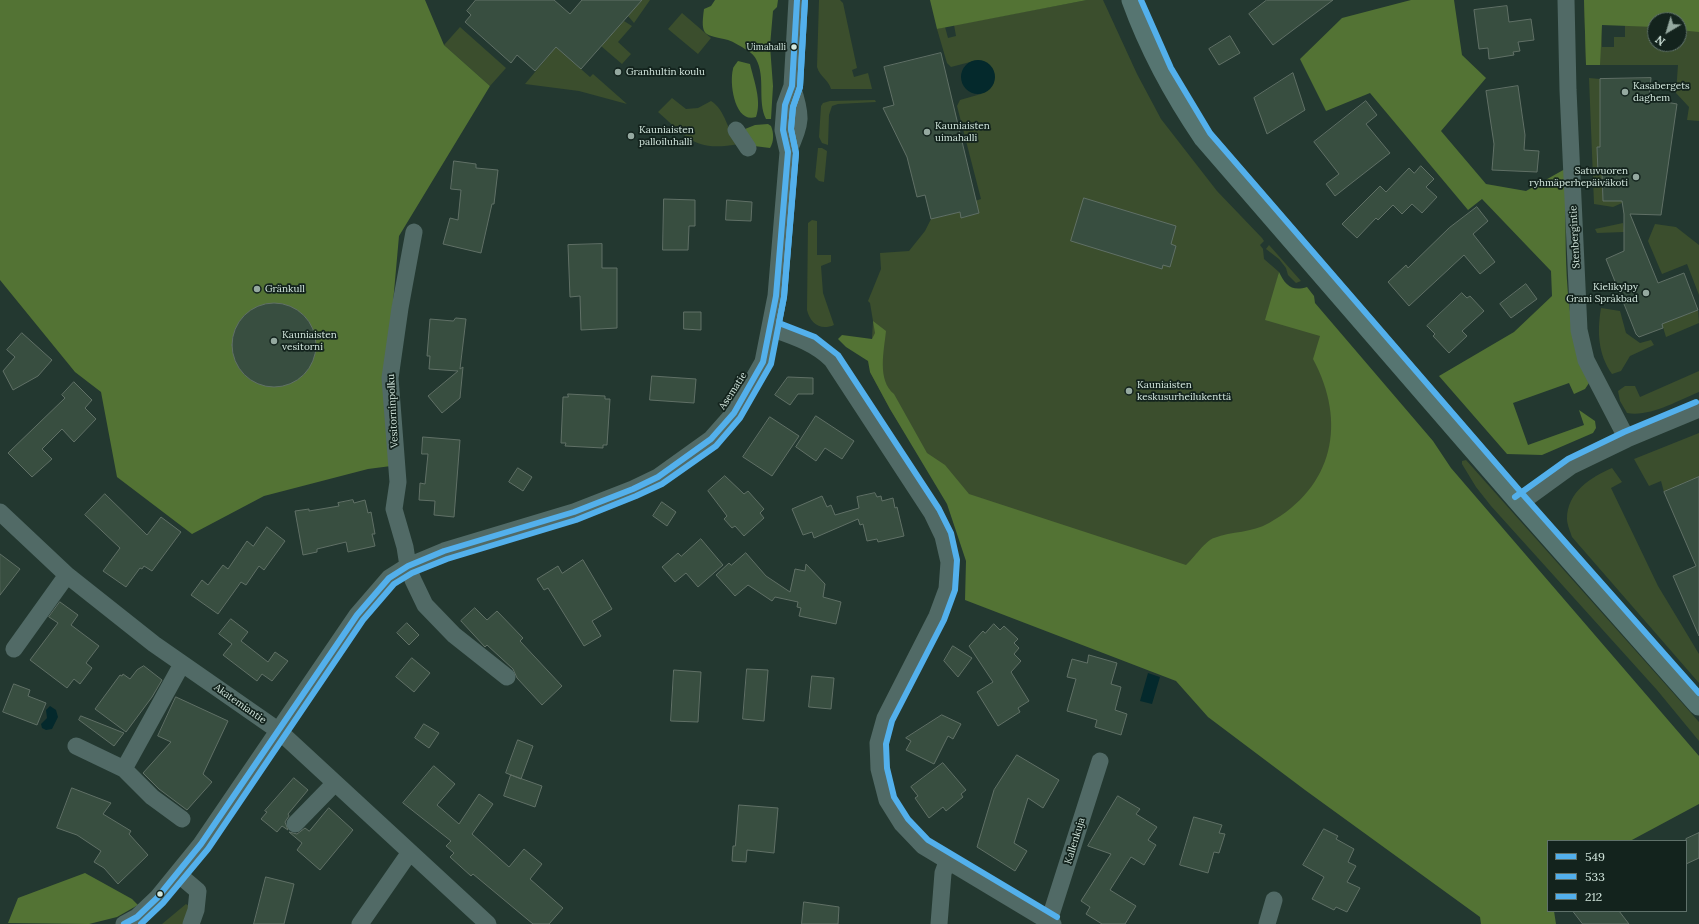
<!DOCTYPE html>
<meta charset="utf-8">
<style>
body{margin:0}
#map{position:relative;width:1699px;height:924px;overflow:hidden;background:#233830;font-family:Lora,serif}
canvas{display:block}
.legend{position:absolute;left:1547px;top:840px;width:140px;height:72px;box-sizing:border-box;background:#13231d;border:1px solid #5f716a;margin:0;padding:5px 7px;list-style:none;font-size:12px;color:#d2e6dd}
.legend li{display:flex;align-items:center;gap:8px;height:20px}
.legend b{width:20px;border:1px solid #5f716a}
.north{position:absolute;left:1647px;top:12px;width:40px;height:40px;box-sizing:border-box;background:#13231d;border:1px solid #5f716a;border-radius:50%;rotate:218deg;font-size:11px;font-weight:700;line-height:16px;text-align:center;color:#d2e6dd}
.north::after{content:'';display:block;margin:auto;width:14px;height:18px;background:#95a9a0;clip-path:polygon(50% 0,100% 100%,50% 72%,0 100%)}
</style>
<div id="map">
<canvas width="1699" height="924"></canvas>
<ul class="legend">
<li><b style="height:5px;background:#53b0ec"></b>549</li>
<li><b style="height:5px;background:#53b0ec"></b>533</li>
<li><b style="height:5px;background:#53b0ec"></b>212</li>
</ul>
<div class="north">N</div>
</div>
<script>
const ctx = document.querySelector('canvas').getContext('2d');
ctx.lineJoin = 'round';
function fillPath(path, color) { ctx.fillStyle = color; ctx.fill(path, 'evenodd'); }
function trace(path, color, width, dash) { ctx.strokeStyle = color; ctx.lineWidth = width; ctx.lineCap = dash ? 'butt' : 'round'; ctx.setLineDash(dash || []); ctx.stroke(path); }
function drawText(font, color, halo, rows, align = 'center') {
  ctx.font = font + ' Lora,serif'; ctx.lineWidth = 3.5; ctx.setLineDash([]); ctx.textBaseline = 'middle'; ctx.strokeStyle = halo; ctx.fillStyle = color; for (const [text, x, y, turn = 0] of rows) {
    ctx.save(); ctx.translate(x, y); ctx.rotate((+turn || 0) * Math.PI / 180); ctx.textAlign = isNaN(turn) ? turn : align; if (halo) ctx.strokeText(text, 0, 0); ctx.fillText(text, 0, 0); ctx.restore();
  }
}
fillPath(new Path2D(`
 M642 0H650L634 23 628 16Z
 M819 0H840L843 3 857 68 852 70 854 77 868 73 872 89H831C828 79 820 77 817 67Z
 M1087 0H1103L1137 74 1161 119 1217 191 1262 238 1264 241 1260 245 1263 249 1264 259 1279 272 1276 285 1443 470 1265 580 1053 557 924 463 890 409 870 372 873 321 870 303 868 301 881 269 880 253 909 251 925 231 931 219 960 212 962 218 979 213 975 201 981 199 957 106 960 100 981 94 974 61 951 67 947 63 937 29 945 27 948 38 956 36 954 25Z
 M1584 0H1699V121L1687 120 1689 107 1676 93 1678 65H1586ZM1655 20H1679V44H1655ZM1601 25H1625V37H1614V47H1602Z
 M682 13 711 38 698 54 668 29Z
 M624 21 632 26 618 42 631 54 622 64 601 46Z
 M460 27 506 68 490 86 444 45Z
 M556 47 590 77 593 74 627 104 579 91 525 84Z
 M1589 78 1600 79V147H1597L1598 173H1602L1603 201H1622V203L1613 207 1594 204Z
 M672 98 686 109 698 108 711 101C726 110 727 132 739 144 695 152 689 139 658 112Z
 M875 100 876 102 838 104 832 106 829 115 828 145 822 143 819 137 821 106 823 103 830 101Z
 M818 148H822L827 151 824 182 819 181 815 177Z
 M812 220 817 221V255H831V262L821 266 823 293 834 325C820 331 810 323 807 310L808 223Z
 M1623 223 1624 232 1597 233 1595 229Z
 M1655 224 1676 227 1699 245V295L1687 264 1662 274 1648 241Z
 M1269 245 1301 281 1296 283 1288 275 1286 268 1279 259 1266 249Z
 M1601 308 1620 311 1626 333 1640 343 1651 340 1654 345 1630 356 1621 371 1612 374C1598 354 1597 332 1601 308Z
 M1698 310 1699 323 1666 337 1662 324Z
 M1699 371V392C1677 401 1650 417 1627 413L1620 401 1618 391 1625 386H1635L1640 397Z
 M1699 433V477L1664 492 1661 481 1649 486 1634 459Z
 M1466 460 1699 722V741L1657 690 1491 506 1476 487 1462 464V461Z
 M1612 468 1622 482 1611 488 1658 586 1699 654V683L1572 537C1570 531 1567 524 1567 519 1567 492 1591 477 1612 468Z
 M186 904 189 906 185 924H162Z`), '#3b4e2d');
fillPath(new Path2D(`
 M0 0H425L444 45 490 86 399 236 386 381 391 466 368 469 264 496 192 534 117 477 101 392 75 372 0 280Z
 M715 0H778L777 7 773 11 770 46 773 86 771 119H766C757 101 766 77 756 59 754 55 749 51 745 49 740 46 734 42 728 40 705 34 700 38 704 9L711 6Z
 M930 0H1087L937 29Z
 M1411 0H1454L1462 55 1486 78 1441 131 1486 184 1526 191 1565 169C1567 240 1560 316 1589 383L1585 389 1574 394 1569 383 1513 403 1528 445 1584 425 1579 410 1595 421 1596 428 1593 433 1542 455 1507 454 1439 376 1514 332 1552 296 1551 271 1482 199 1468 210 1370 93 1326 111 1300 59 1342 18Z
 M1584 0H1699V32L1679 30V20H1655V27L1602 25 1600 65H1586Z
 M738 61 750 64C754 81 762 101 756 117 735 124 729 84 733 69 733 67 736 64 738 61Z
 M768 124 771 126C774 133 774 142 770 148L754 146 745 129 755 125Z
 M1279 272C1285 285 1292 292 1307 287L1314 296 1315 303 1433 441 1451 468 1699 756V804L1630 841H1548V911H1554L1556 924H1481L1480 917 1305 790 1208 717 1176 681 965 600 966 561 947 504 890 409 870 372 868 361 846 347 838 339 842 335 872 339 875 333 873 321 886 331C884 351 877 380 894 394L927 453 945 465 969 494 1186 565C1193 559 1206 540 1214 538 1232 531 1252 533 1269 523 1334 487 1347 422 1313 359L1320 336 1265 320Z
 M85 873 132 899 138 905 117 917 89 924 8 923 18 898Z`), '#537334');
fillPath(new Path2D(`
 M961 77a17 17 0 1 1 34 0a17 17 0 1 1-34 0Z
 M1148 673 1160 677 1152 704 1140 701Z
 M50 706 56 710 58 717 52 729 46 730 42 728 41 724 47 718 46 710Z`), '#04292c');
const building = new Path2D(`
 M476 0H554L570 14 582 0H642L581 69 556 47 535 71 517 55 511 63 465 22 471 15 467 11Z
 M1267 0H1333L1273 45 1249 14Z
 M1507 6 1509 22 1531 19 1534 40 1518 42 1520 51 1513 52 1514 55 1489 59 1488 48 1479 49 1474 10Z
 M1230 36 1240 53 1219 65 1209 49Z
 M941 53 979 213 961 218 960 212 931 219 925 195 917 197 907 157 883 108 894 105 884 67Z
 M1293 73 1305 110 1267 134 1254 98Z
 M1651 78 1649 99 1677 104 1661 215 1630 214 1658 283 1684 273 1698 310 1662 324 1663 328 1639 337 1636 334 1606 259 1624 251V214L1622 201H1603L1602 173H1598L1597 147H1600V79Z
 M1518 86 1525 135 1524 150 1539 151 1537 172 1492 170 1494 144 1486 91Z
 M1366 101 1377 115 1366 124 1390 153 1335 196 1326 184 1339 174 1314 142Z
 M454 161 476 164V168L498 170 494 204H492L481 253 443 244 450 218 458 220 461 190 451 189Z
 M1421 166 1434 179 1426 187 1437 197 1422 213 1412 204 1402 214 1393 205 1378 220 1376 218 1357 238 1342 224 1380 186 1386 192 1409 168 1414 173Z
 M1084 198 1176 226 1171 244 1176 246 1170 267 1163 265 1162 269 1071 241Z
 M664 199 695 200V226H689L688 250H663Z
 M727 200 752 202 751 221 726 220Z
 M1477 207 1488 221 1473 234 1495 262 1480 274 1464 255 1409 306 1388 282 1406 265 1408 268 1449 228Z
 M602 244V268H617V328L581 330 580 296 570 297 568 245Z
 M1526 284 1537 299 1511 318 1500 304Z
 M1462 293 1467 298 1470 296 1484 311 1462 331 1467 336 1449 353 1433 336 1435 334 1427 326Z
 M232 345a42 42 0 1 1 84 0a42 42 0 1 1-84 0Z
 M684 312H701V330L684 329Z
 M456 318 466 319 460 369 463 367 460 398 442 413 428 396 458 371 429 369 430 356H427L430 319 453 321Z
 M22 333 52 360 38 376 13 390 3 371 15 357 7 350Z
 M652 376 696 379 694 403 650 400Z
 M788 377 813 378V394H798L790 405 775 395Z
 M74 382 92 400 85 408 96 419 74 442 62 429 42 449 52 459 32 477 8 453 65 398 62 395Z
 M568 394 605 396V399H610L607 445H603V448L565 446 566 443H561L563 397H568Z
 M816 416 854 441 842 459 825 448 816 461 796 447Z
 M770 417 799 436 772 476 743 457Z
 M423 437 460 440 454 517 434 515 435 501 419 500 420 483 425 484 428 454H422Z
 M518 468 532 477 523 491 509 482Z
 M725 476 744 494 748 491 764 509 760 513 764 518 744 536 735 526 732 528 724 519 727 516 708 491Z
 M1699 477V636L1673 576 1696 566 1664 492Z
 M875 493 877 497 881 496 882 501 893 498 895 508 897 507 904 536 878 542 877 539 867 541 863 524 860 525 858 519 814 538 812 532 803 535 792 509 822 496 827 507 831 505 835 515 859 508 857 497Z
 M105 494 147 535 161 517 181 532 152 571 144 566 142 569 140 568 126 587 103 571 120 548 85 515Z
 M353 500 354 503 365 500 368 513 371 512 375 534H372L375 546 348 552 346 542 317 549V552L303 555 295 511 309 509V511L339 506 338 503Z
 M662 502 676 512 667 526 653 516Z
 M267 527 285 541 264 570 259 566 246 585 241 582 218 614 191 595 202 580 208 585 223 565 228 569 247 541 253 546Z
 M701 539 723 565 698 587 686 573 675 582 662 567 678 553 681 556Z
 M746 553 766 576 790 592 795 569 805 571 806 564 825 584 823 597 841 602 836 624 799 616 801 608 797 607 798 602 775 597 772 601 748 585 735 596 716 575 729 563 731 565Z
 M0 554 20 569 0 595Z
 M583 560 612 609 592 621 601 636 584 646 548 588 544 590 537 579 558 566 562 573Z
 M60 602 78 615 71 625 99 646 86 663 92 668 80 684 74 679 67 688 30 660 58 623 49 617Z
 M475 608 487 620 497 611 523 638 520 641 562 686 542 705 517 678 513 669 487 645 485 647 461 621Z
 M231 619 248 632 241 641 268 662 275 652 288 661 272 681 262 674 257 681 223 655 232 644 219 634Z
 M407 623 419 635 409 645 397 633Z
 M994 624 1000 630 1004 626 1018 639 1014 643 1019 648 1014 654 1021 661 1011 672 1029 701 1018 708 1020 712 998 726 977 692 993 682 969 646 983 631 985 633Z
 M953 646 972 658 958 677 944 661Z
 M1089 655 1117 663 1111 684 1121 687 1115 710 1127 714 1121 735 1095 727 1097 720 1067 711 1076 679 1067 677 1072 659 1087 663Z
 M412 658 430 673 414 692 396 677Z
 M144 666 162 680 152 697 126 732 95 709 120 675 122 676 123 674 130 679 137 670Z
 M747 669 768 670 764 721 743 719Z
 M674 670 701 672 698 722 671 721Z
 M812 676 834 678 831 709 809 707Z
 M14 684 30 690 28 696 46 703 37 725 3 712Z
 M176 697 228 721 203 774 212 782 187 810 159 789 143 773 171 742 158 736Z
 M942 715 961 724 953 739 948 736 934 764 906 750 911 741 906 738Z
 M81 716 124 733 114 746 79 720Z
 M424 724 439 733 429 748 415 738Z
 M518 740 533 746 521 779 506 773Z
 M1017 755 1059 780 1043 808 1028 798 1014 843 1027 851 1015 871 977 847 994 790Z
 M943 763 966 790 961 794 963 797 946 811 943 807 929 818 915 798 918 796 911 787Z
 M434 766 455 784 437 805 459 824 479 794 493 804 472 834 509 867 524 849 542 864 530 879 563 908 549 924H533L473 874 471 876 450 857 454 853 446 846 451 841 403 803Z
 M511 775 542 786 535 807 504 796Z
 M294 778 308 790 288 814 289 816 285 822 288 830 282 826 277 832 261 819 267 812 265 811Z
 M72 788 111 803 103 814 131 831 129 834 148 855 118 884 104 868 94 862 101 851 77 835 57 828Z
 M1118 796 1140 809 1136 814 1157 827 1148 840 1156 845 1144 865 1131 857 1110 890 1136 906 1125 924H1102L1086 914 1090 907 1081 901 1111 854 1088 846Z
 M739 805 778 808 774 853 747 850 746 862 732 861 733 846H735Z
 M329 808 353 830 320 870 297 850 302 843 289 832 297 834 305 828 309 831Z
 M1194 817 1222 825 1219 833 1225 834 1219 853 1214 852 1208 873 1180 865Z
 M1324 829 1338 836 1336 839 1354 849 1348 862 1356 866 1347 882 1360 888 1347 912 1336 907 1334 910 1312 899 1324 877 1303 865Z
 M1699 833V858L1686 864V839Z
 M266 877 294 884 284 924H254Z
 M804 902 839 907 838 924H802Z
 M1573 911H1619L1629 924H1583Z`);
fillPath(building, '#384e40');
trace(building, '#607066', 1);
trace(new Path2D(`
 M1566 0 1568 90 1579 330 1586 360 1627 439
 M736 130 748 148
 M788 152C802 123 802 116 792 86
 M414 232 400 308 390 378 398 482 394 509 405 547 408 566 413 580 425 605 454 635 507 677
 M770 328C793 336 815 343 832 360L932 513 943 536 949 562 947 589 937 616 885 718 878 743 879 769 887 800 902 824 923 846 1053 924
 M1520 503 1571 466 1627 439 1699 409
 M0 512 67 575 154 644 279 731 488 924
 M14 649 67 575
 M76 746 124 769 182 664
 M124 769 152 797 182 819
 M295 824 335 783
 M178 874 198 891 196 910 191 924
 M1049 921 1100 761
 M124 924 137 917 157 898 201 844 357 615 389 578 408 566 444 551 574 512 633 489 658 477 711 439 734 413 763 362 776 296 788 152 783 130 785 105 792 86 797 0
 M360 924 410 852
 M939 924 943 873 947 862
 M1267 924 1274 900`), '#516a66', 17);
trace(new Path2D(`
 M1132 0C1150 50 1174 94 1204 138L1520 503 1699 705`), '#567571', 21);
trace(new Path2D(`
 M124 924 137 917 157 898 201 844 357 615 389 578 408 566 444 551 574 512 633 489 658 477 711 439 734 413 763 362 776 296 788 152 783 130 785 105 792 86 797 0`), '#53b0ec', 6);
trace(new Path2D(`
 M141 924 163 903 208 849 363 620 394 584 412 573 447 559 576 520 636 496 662 484 716 446 740 418 771 364 784 297 796 153 791 129 793 107 800 87 805 0`), '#53b0ec', 6);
trace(new Path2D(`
 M805 0 800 87 793 107 791 129 796 153 784 297 779 323 815 337 838 355 939 509 951 533 957 560 955 590 944 620 892 721 886 744 887 768 894 797 908 819 928 840 1057 917
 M1141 0 1171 68 1210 133 1526 498 1699 693
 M1515 497 1568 459 1624 432 1696 402`), '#53b0ec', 6);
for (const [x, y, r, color] of [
 [794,47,3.5,"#d2e6dd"],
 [618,72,4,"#95a9a0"],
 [1625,92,4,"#95a9a0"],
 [927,132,4,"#95a9a0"],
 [631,136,4,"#95a9a0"],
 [1636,177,4,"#95a9a0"],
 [257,289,4,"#95a9a0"],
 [1646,293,4,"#95a9a0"],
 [274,341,4,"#95a9a0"],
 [1129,391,4,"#95a9a0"],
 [160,894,3.5,"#d2e6dd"]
]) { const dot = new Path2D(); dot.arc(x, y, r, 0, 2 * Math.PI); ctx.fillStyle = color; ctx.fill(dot); trace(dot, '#13231d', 1.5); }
drawText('9px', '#d2e6dd', '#13231d', [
 ["Uimahalli",786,47]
], 'right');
drawText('10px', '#d2e6dd', '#13231d', [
 ["Granhultin koulu",626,72],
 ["Kasabergets",1633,86],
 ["daghem",1633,98],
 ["Kauniaisten",935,126],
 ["uimahalli",935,138],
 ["Kauniaisten",639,130],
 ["palloiluhalli",639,142],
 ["Satuvuoren",1628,171,"right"],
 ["ryhmäperhepäiväkoti",1628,183,"right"],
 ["Kielikylpy",1638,287,"right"],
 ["Grani Språkbad",1638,299,"right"],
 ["Gränkull",265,289],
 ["Kauniaisten",282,335],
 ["vesitorni",282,347],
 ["Kauniaisten",1137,385],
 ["keskusurheilukenttä",1137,397]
], 'left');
drawText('10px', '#d2e6dd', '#13231d', [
 ["Stenbergintie",1575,237,-93],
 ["Asematie",733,391,-57],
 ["Vesitorninpolku",393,411,-93],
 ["Akatemiantie",240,704,35],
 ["Kallenkuja",1075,841,-73]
]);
</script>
